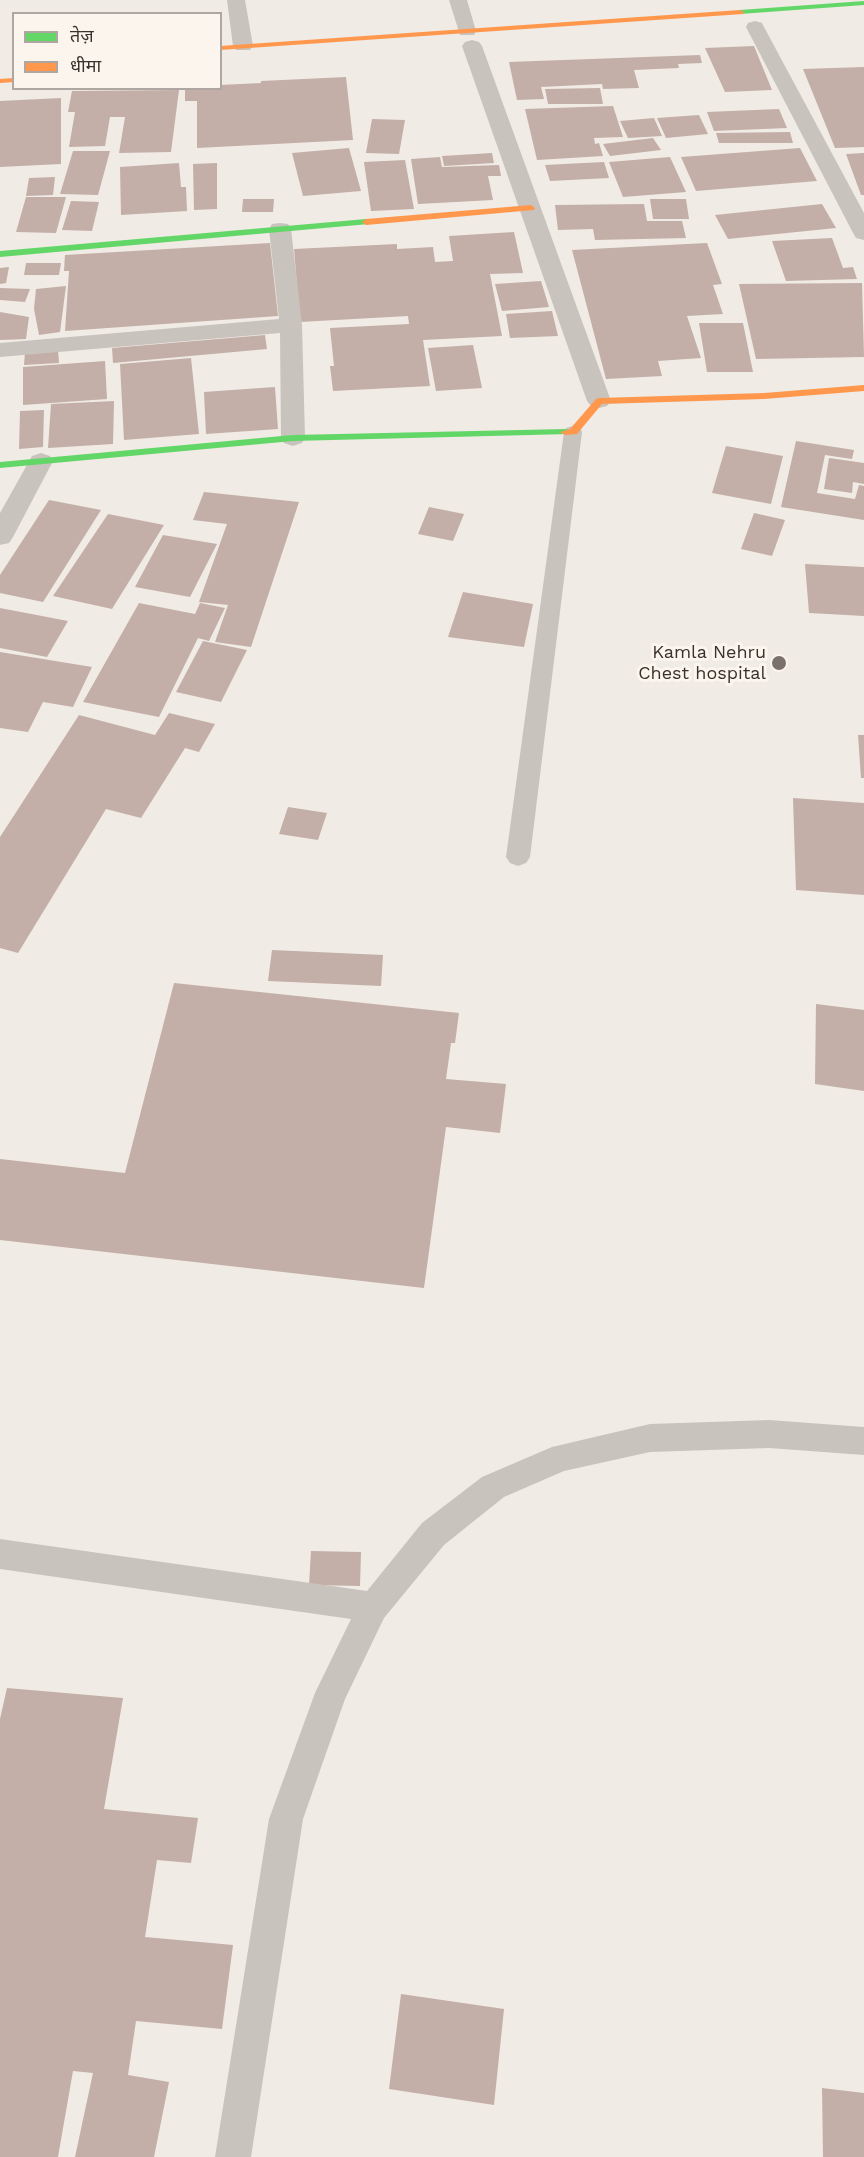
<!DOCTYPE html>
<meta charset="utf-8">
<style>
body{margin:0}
#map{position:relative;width:864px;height:2157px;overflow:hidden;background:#f0ebe5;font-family:"Work Sans","Noto Sans Devanagari",sans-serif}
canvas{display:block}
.legend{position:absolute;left:12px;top:12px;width:210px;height:78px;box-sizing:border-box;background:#fbf5ee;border:2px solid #aea6a0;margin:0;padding:8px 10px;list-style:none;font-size:18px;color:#3b302b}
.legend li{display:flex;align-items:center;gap:12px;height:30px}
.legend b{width:30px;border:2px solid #aea6a0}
</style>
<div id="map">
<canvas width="864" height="2157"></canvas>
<ul class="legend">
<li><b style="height:8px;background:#63d668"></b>तेज़</li>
<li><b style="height:8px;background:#ff974d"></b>धीमा</li>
</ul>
</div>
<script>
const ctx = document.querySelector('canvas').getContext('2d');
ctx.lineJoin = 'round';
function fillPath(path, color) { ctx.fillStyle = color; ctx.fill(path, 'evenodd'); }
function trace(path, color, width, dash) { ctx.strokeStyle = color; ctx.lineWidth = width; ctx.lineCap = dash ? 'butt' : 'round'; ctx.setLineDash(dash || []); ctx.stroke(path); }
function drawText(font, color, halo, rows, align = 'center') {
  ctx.font = font + ' "Work Sans",sans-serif'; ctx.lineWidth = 6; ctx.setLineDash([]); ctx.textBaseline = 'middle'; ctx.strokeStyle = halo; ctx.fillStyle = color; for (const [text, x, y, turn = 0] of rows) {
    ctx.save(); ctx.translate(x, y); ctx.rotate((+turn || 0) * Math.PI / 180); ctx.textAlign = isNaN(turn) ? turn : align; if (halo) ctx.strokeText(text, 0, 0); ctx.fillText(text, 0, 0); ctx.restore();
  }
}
fillPath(new Path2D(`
 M754 46 772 90 725 92 705 48Z
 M700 55 702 63 678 64 679 68 634 70 639 88 603 89 602 84 541 87 544 99 517 100 509 62Z
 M864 67V147L835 148 803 69Z
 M346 77 353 140 197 148V101H185V88H220V85L261 83V81Z
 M600 88 603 104H548L545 89Z
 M179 90 171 152 119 153 125 117H110L105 146 69 147 75 112H68L72 91Z
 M61 98V164L0 167V101Z
 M613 106 623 137 594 138 595 144 599 143 603 156 537 160 525 109Z
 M779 109 787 128 714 131 707 112Z
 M699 115 708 134 666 138 657 118Z
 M654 118 662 136 628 138 620 121Z
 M372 119 405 120 399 154 366 153Z
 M790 132 793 143H719L716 133Z
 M653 138 661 150 610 156 603 144Z
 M349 148 361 191 303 196 292 153Z
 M800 148 817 181 696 191 681 157Z
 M73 151H110L98 195 60 194Z
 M492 153 494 163 444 166 442 156Z
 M864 153V195H861L846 154Z
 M440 157 442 167 499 165 501 176H488L493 200 418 204 411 159Z
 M670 157 686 192 623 197 609 162Z
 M405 160 414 209 371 211 364 162Z
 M604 162 609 178 550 181 545 165Z
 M179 163 181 187H186L187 211 121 215 120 167Z
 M217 163V209L194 210 193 164Z
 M55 177 53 195 26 196 29 178Z
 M26 197H66L56 233 16 232Z
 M243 199H274L273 212H242Z
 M650 199H686L689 219H653Z
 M71 201 99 202 92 231 62 230Z
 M644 204 647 221H682L686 238 595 240 593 229 558 230 555 205Z
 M822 204 836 228 728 239 715 215Z
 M514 232 523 273 490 274 502 336 423 340 430 386 333 391 330 366H334L330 328 409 324 408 316 300 322 294 249 397 244V249L433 247 435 262 453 261 449 236Z
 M832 238 843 268 853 267 857 279 786 281 772 241Z
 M270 243 278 316 65 331 69 271H64L65 255Z
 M707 243 722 284 713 285 723 314 687 316 701 358 658 361 662 376 606 379 572 250Z
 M26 263H61L59 275H24Z
 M9 267 6 283 0 284V268Z
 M541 281 549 307 502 311 495 284Z
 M862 283 864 357 756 359 739 284Z
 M66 286 60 332 39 335 34 309 36 289Z
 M0 288 30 289 25 302 0 300Z
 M552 311 558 336 510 338 506 314Z
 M0 312 29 317 26 339 0 340Z
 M699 323H743L753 372H707Z
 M265 335 267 349 113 363 112 348Z
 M473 345 482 388 436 391 428 348Z
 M58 350 59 363 24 365 25 352Z
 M191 358 199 434 124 440 120 364Z
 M105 361 107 399 23 405V367Z
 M275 387 278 429 206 434 204 392Z
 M114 401 113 444 48 448 51 404Z
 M44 410 43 447 19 449 20 411Z
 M796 441 854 450 852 459 825 455 817 493 855 499 859 485 864 486V520L781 507Z
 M726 446 783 456 771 504 712 493Z
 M829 458 864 463V484L853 482 852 493 824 489Z
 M204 492 299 502 251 647 215 642 228 605 199 602 227 524 193 520Z
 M49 500 101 510 43 602 0 593V575Z
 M429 507 464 514 453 541 418 534Z
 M754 513 785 520 772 556 741 549Z
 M108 514 164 525 112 609 53 596Z
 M163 535 217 544 190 597 135 587Z
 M805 564 864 567V616L809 613Z
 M463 592 533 604 524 647 448 637Z
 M139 603 195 614 200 603 225 608 209 641 198 638 159 717 83 702Z
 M0 608 68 621 47 657 0 648Z
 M203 641 247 650 221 702 176 692Z
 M0 652 92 667 73 707 43 702 28 732 0 728Z
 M169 713 215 724 199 752 185 748 141 818 106 809 18 953 0 948V837L79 715 155 735Z
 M858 735H864V778H861Z
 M793 798 864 803V895L796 890Z
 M288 807 327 813 318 840 279 834Z
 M272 950 383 955 381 986 268 981Z
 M174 983 459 1013 455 1043H451L446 1079 506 1084 500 1133 446 1127 424 1288 0 1240V1159L125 1173Z
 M816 1004 864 1010V1091L815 1084Z
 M311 1551 361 1552 360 1586 309 1585Z
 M7 1688 123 1698 104 1809 198 1818 191 1863 157 1860 145 1937 233 1945 222 2029 136 2021 128 2075 169 2082 154 2157H75L93 2073 73 2071 58 2157H0V1719Z
 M401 1994 504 2009 494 2105 389 2089Z
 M822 2088 864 2093V2157H823Z`), '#c3afa7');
fillPath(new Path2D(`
 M573 426 580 428 582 432 530 857 526 863 518 866 510 863 506 857 564 432 566 428Z
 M769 1420 864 1427V1455L769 1448 650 1452 564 1471 504 1497 444 1545 384 1618 345 1699 303 1819 251 2157H215L269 1819 315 1693 351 1619 0 1569V1539L367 1591 422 1523 482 1477 552 1447 650 1424Z`), '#c9c3be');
fillPath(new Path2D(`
 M227 0H245L253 46 250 50H236L233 46Z
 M449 0H467L476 31 474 35H460Z
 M755 21 762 23 764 27 864 213V240L856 238 853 233 746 27 748 23Z
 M472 40 479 42 482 46 611 401 607 406 599 408 591 406 587 401 462 46 465 42Z
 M280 223 288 224 291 229 302 325 305 438 302 443 293 446 284 443 281 438 280 333 0 357V343L279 319 269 229 272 224Z
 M41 453 50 456 53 461 13 537 9 543 0 545V513L32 456Z`), '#c9c3be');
fillPath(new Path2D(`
 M864 1V5L740 14 736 12 740 10Z
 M366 219 369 220V224L0 257V251Z
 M565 429 569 430V434L293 441 0 468V462L293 435Z`), '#63d668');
fillPath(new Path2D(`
 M740 10 744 12 743 14 220 50V46Z
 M14 78V82L0 83V79Z
 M531 205 535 208 534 210 366 225 362 222 366 219Z
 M864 385V391L764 399 602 404 577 434 565 435 560 432 570 429 596 399 599 398 764 393Z`), '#ff974d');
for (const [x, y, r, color] of [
 [779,663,8,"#7a716c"]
]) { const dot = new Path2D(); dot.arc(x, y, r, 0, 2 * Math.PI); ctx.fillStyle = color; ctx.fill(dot); trace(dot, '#fbf5ee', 2); }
drawText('18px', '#3b302b', '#fbf5ee', [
 ["Kamla Nehru",766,653],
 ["Chest hospital",766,674]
], 'right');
</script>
